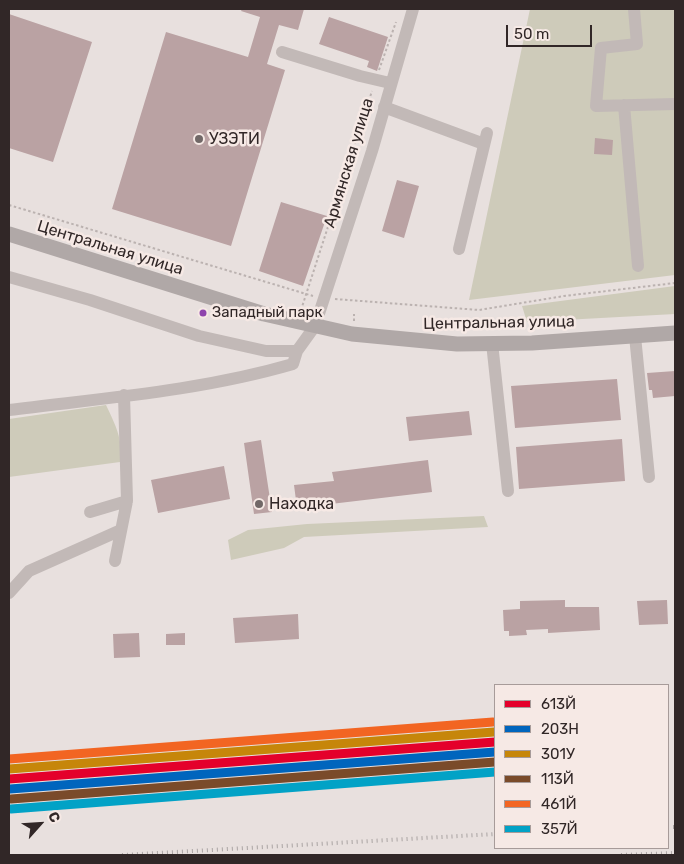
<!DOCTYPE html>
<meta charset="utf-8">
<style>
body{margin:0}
#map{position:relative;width:684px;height:864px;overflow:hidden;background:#e8e0de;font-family:Rubik,sans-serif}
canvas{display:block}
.frame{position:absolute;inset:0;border:10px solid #312727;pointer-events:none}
.legend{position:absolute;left:494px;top:684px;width:175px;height:165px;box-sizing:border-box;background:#f6e9e5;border:1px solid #a79b99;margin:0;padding:6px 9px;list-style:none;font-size:15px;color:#312727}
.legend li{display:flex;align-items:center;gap:10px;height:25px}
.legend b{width:25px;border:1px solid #a79b99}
.north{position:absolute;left:15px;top:799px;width:50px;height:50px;-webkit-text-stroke:4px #f6e9e5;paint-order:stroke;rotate:64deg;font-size:14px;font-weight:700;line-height:20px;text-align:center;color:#312727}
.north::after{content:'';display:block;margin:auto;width:18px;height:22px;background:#312727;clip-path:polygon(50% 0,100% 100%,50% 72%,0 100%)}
.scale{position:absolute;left:506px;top:25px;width:86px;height:22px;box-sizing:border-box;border:2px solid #312727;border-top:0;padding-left:6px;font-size:15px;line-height:18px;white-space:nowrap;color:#312727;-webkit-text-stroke:4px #f6e9e5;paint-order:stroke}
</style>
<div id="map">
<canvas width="684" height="864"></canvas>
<div class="frame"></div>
<ul class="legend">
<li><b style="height:6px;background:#e4002b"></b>613Й</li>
<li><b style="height:6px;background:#0065bd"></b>203Н</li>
<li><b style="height:6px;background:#c6860a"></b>301У</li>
<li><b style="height:6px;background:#7a4b2a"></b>113Й</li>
<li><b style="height:6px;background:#f26522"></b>461Й</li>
<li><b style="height:6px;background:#02a2c6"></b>357Й</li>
</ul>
<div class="north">С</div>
<div class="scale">50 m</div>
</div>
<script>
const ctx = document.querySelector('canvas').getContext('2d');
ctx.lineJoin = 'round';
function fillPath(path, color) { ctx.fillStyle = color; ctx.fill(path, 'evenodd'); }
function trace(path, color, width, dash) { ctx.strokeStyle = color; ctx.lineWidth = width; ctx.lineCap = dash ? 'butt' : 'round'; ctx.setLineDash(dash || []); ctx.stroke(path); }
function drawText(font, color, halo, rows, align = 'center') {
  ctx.font = font + ' Rubik,sans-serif'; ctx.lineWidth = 5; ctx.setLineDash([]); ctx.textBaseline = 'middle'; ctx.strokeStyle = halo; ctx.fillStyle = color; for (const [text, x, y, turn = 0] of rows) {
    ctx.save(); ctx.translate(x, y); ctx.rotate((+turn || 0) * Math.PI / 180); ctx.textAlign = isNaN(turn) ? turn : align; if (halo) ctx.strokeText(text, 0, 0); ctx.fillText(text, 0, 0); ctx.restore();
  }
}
fillPath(new Path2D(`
 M530 9H675V275L469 300Z
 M675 286V314L527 322 522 306Z
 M106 405C115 424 124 441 120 462L9 477V419Z
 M484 516 488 527 304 537 284 548 231 560 228 540 248 530 307 524Z`), '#cecbba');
fillPath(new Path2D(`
 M242 9H304L298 30 279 25 267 64 285 70 231 246 112 209 166 32 248 57 260 17 241 11Z
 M9 14 92 42 53 162 9 148Z
 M329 17 388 37 377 71 367 67 369 61 319 44Z
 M595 138 613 140 612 155 594 154Z
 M397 180 419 186 404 238 382 231Z
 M281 202 327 216 303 286 259 271Z
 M675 371V396L653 398 652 390H649L647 373Z
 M617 379 621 420 515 428 511 386Z
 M469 411 472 435 409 441 406 417Z
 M622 439 625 481 519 489 516 447Z
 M261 440 272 512 254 514 244 443Z
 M428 460 432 492 297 508 294 485 334 481 332 472Z
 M224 466 230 499 158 513 151 480Z
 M565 600V607H599L600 630 548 633V629L526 630 527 635 509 636V631H504L503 610 520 609V601Z
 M667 600 668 624 639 625 637 601Z
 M298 614 299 639 235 643 233 618Z
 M139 633 140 657 114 658 113 634Z
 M185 633V645H166V634Z`), '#baa2a3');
trace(new Path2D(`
 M379 70 396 22
 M9 205 313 296
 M335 299 479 310 564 296 675 283
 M301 310 372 91
 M354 321V314`), '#bbb2b0', 2, [2.5, 2.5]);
trace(new Path2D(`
 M634 9 637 44 601 48 596 106 675 104
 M282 52 360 76 390 83
 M624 105 638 266
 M384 107 484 144
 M459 249 487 133
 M9 277 90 300 199 336 266 351H297
 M635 336 649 477
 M492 343 508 491
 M9 410C104 398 200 391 293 364L297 351 315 326 372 151 413 9
 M90 512 127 501 124 395
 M115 561 127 501
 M9 593 29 571 121 530`), '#c2b9b7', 12);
trace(new Path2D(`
 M9 234 264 314 352 334 457 344 532 343 675 333`), '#b0a8a7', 15);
trace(new Path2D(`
 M668 827H675
 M122 855 495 834
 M621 855 675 853`), '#a9a3a2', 4, [1, 4]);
trace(new Path2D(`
 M9 779 495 742`), '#e4002b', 9);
trace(new Path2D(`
 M10 789 495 752`), '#0065bd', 9);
trace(new Path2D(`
 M9 769 494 732`), '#c6860a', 9);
trace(new Path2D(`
 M11 799 495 762`), '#7a4b2a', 9);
trace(new Path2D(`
 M9 759 493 722`), '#f26522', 9);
trace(new Path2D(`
 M11 809 495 772`), '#02a2c6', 9);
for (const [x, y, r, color] of [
 [199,139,5,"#716867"],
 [203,313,4.5,"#8e44ad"],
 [259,504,5,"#716867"]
]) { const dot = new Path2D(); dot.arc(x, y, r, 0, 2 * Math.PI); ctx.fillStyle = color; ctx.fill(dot); trace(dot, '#f6e9e5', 2); }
drawText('15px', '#312727', '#f6e9e5', [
 ["Западный парк",212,313]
], 'left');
drawText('16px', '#312727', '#f6e9e5', [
 ["УЗЭТИ",209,139],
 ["Находка",269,504]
], 'left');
drawText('16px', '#312727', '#f6e9e5', [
 ["Армянская улица",349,163,-73],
 ["Центральная улица",110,248,17],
 ["Центральная улица",499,323,-1]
]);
</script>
